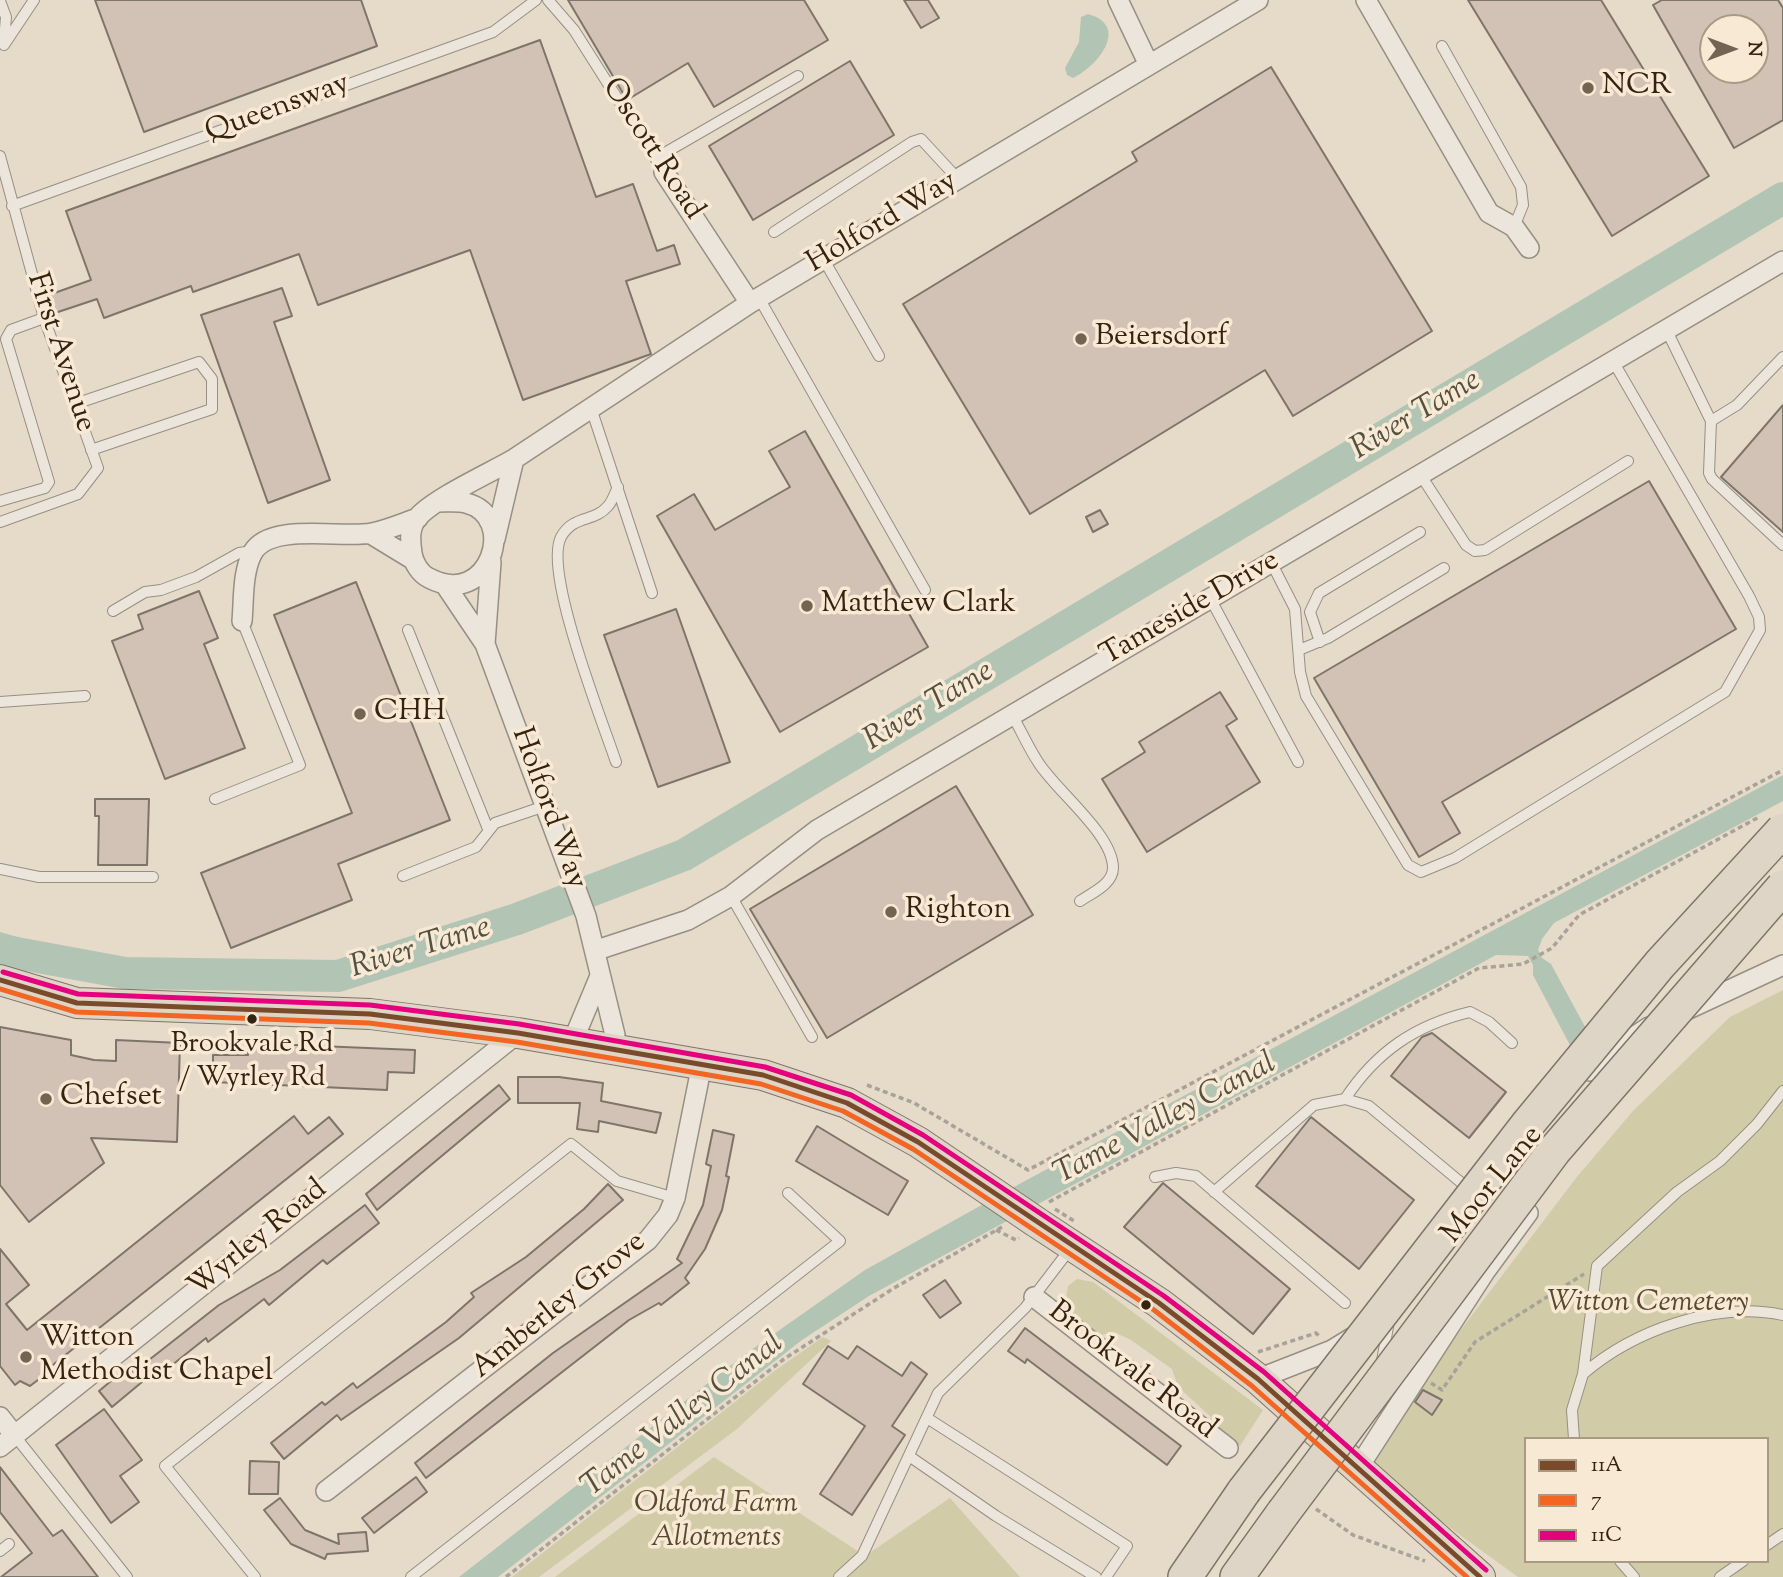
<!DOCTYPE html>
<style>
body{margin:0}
#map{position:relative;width:1783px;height:1577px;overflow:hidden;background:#e6dac9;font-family:"Sorts Mill Goudy",serif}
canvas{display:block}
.legend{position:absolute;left:1524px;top:1437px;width:245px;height:126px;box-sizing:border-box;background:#f7e9d4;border:2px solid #a99a86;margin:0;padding:9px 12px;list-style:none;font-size:21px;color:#352311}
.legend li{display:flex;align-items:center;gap:14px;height:35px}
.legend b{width:35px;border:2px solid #a99a86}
.north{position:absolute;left:1699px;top:14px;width:70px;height:70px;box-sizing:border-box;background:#f7e9d4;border:2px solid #a99a86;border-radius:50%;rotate:90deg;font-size:19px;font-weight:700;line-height:28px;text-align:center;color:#352311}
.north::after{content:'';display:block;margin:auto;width:24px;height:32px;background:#736351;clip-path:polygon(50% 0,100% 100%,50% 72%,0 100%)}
</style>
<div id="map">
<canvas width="1783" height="1577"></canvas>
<ul class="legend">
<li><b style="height:9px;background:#7a4b2a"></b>11A</li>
<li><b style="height:9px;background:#f26522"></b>7</li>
<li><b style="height:9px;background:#e5007d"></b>11C</li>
</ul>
<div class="north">N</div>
</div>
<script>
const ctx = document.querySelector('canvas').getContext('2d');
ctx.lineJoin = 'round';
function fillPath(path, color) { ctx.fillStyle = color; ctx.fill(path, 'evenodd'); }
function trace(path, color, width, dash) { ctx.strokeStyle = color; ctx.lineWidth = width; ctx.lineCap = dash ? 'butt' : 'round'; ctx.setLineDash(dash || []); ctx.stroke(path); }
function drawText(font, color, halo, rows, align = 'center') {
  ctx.font = font + ' "Sorts Mill Goudy",serif'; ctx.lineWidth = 7; ctx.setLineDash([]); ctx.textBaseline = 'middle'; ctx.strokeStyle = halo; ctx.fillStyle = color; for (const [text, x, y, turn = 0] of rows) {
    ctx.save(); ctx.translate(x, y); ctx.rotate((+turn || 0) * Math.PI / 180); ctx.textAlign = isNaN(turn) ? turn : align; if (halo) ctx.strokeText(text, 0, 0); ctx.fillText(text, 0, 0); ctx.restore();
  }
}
fillPath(new Path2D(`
 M1783 990V1577H1518L1365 1466 1438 1360 1576 1178 1633 1111 1730 1017ZM1526 1439H1767V1561H1526Z
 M1077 1279 1093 1282 1263 1410 1240 1446 1208 1423 1211 1417 1178 1387 1172 1369 1131 1340 1114 1332 1101 1335 1064 1309 1068 1286Z
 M823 1337 831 1341 737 1429 539 1577H512L773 1372Z
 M714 1457 865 1556 950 1498 1020 1577H555Z`), '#d1cba8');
fillPath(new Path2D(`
 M1088 14C1131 26 1097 67 1073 78L1067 75 1065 68 1079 42 1081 17Z
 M1783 775V801L1554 923 1542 939 1538 950 1542 958 1551 964 1590 1036 1572 1049 1533 975V965L1528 956 1496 955 869 1296 802 1340 498 1577H459L744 1355 865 1270 1023 1182Z
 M0 932 66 951 70 977 0 958Z`), '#b2c5b5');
trace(new Path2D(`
 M0 950 125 973 338 976 517 919 684 855 1783 198`), '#b2c5b5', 32);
const building = new Path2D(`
 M95 0H361L377 46 144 132Z
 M568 0H804L828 40 714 107 688 63 627 100Z
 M904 0H928L939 18 921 28Z
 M1468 0H1601L1709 176 1612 236Z
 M1662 0H1778L1783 8V120L1734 148 1653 5ZM1713 28H1755V70H1713Z
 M540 40 596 197 633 184 657 251 674 245 680 264 626 281 651 354 523 400 470 250 318 305 299 254 193 292 191 286 104 318 97 299 52 314 46 296 91 280 66 211Z
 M850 61 894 135 753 220 709 146Z
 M1271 67 1432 331 1293 416 1265 370 1030 514 903 304 1137 161 1132 152Z
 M282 288 292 316 274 322 330 480 268 503 201 315Z
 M1783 405V532L1721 477Z
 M805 431 928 647 780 732 657 516 694 494 715 530 790 487 769 451Z
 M1649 481 1736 629 1442 802 1460 833 1419 857 1314 678Z
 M1100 510 1108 524 1093 532 1086 517Z
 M356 582 450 820 338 864 352 900 231 948 201 873 352 813 274 615Z
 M199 591 218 638 204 644 245 748 165 779 112 641 143 629 138 615Z
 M676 609 730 762 658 787 604 635Z
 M1220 692 1237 719 1226 726 1260 782 1147 852 1102 779 1145 752 1139 742Z
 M956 786 1033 915 827 1038 750 909Z
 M95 799H149L147 865H98L99 816H95Z
 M0 1027 71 1040V1055L94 1060 116 1061V1040L180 1043 177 1142 91 1138 104 1163 29 1222 0 1185Z
 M1432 1033 1506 1092 1469 1138 1391 1076 1422 1037Z
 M248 1043 415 1050 414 1073 388 1072 387 1090 213 1082V1055H248Z
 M518 1077H559L603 1083 601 1101 661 1113 656 1133 599 1121 598 1132 577 1129 580 1103H518Z
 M499 1085 510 1099 377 1210 366 1194Z
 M294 1116 308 1134 329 1117 343 1134 49 1368 51 1370 30 1386 20 1381 15 1385 0 1366V1249L29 1285 6 1304 27 1330Z
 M1311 1117 1414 1200 1359 1269 1256 1186Z
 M817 1126 908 1181 888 1215 796 1161Z
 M713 1130 734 1135 726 1176 729 1177 722 1210 705 1249 685 1278 689 1283 661 1305 659 1303 629 1320 426 1478 415 1463 553 1353 682 1263 677 1259 703 1205 711 1166 706 1164Z
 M1163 1183 1290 1289 1253 1334 1124 1227Z
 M608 1184 623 1200 459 1338 341 1420 337 1415 284 1459 271 1443 322 1402 325 1405 353 1383 357 1388 446 1322 474 1297 471 1293 526 1257 584 1209Z
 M365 1205 379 1223 327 1264 323 1260 269 1305 264 1299 208 1342 206 1338 152 1381 140 1367 219 1305 280 1270Z
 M945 1280 961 1303 940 1318 923 1295Z
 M1025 1328 1181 1446 1167 1465 1027 1359 1025 1363 1008 1351Z
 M828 1346 848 1359 857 1346 902 1376 911 1362 927 1374 892 1426 905 1435 852 1515 820 1494 865 1426 803 1384Z
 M129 1366 142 1382 112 1407 99 1391Z
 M1423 1390 1442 1400 1432 1415 1415 1402Z
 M104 1409 142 1460 120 1476 139 1502 111 1523 56 1445Z
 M250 1461 279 1462 278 1494H249Z
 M0 1467 53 1536 62 1530 98 1577H1L32 1553 0 1512Z
 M416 1477 427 1492 374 1533 362 1518Z
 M280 1498 305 1530 339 1544 338 1534 366 1532 368 1551 327 1554 325 1559 291 1544 264 1510Z`);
fillPath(building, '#d2c2b6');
trace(building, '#7e756a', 2);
const service = new Path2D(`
 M548 0 574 30 664 172
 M0 1 6 17 4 41
 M4 45 34 0
 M1442 46 1521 187 1523 205 1514 227
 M0 156 44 318 98 468 78 494 0 522
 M656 158 798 76
 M12 206 493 32 536 0
 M774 232 912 142 921 139 958 179
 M824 260 879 356
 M759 298 925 590
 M1666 329 1711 421 1709 473 1712 479 1783 545
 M75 404 199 362 212 379V409L91 450
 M591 408 652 593
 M1711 421 1737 405 1783 357
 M1420 474 1466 545 1475 551 1485 550 1628 461
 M0 501 45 488 49 482 6 339 11 330 44 318
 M1271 562 1295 609 1300 672 1306 696 1408 865 1421 872 1455 858 1725 692 1760 630 1759 617 1749 596 1613 361
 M1210 598 1298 762
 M113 611 145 592 161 590 196 577 239 553 253 551
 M408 630 488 829
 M1320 642 1310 612 1319 593 1420 532
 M1299 650 1328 638 1444 568
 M0 702 85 696
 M1012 715C1021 730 1028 747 1038 762 1056 791 1113 834 1113 868 1113 884 1092 893 1080 901
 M616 762C602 720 543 572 561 537 574 514 594 523 608 506 612 502 615 493 618 487
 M215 799 300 765 242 621
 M0 869 39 877H153
 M403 876 476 847 495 823 545 806
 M731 896 812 1037
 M1345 1099C1376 1052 1415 1025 1470 1012L1489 1022 1512 1043
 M1155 1177 1176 1173 1196 1176 1345 1303
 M1214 1192 1314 1105 1345 1099 1369 1106 1470 1190
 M1382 1361 1389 1321
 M1583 1374C1634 1330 1716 1301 1783 1315
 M927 1418 1127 1546 1106 1577
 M15 1436 127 1577
 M1574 1439 1572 1410 1583 1374 1597 1266 1677 1192 1720 1161 1757 1124 1783 1091
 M909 1456 996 1516 1096 1577
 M1767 1545 1783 1534
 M0 1551 9 1544
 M1620 1561 1634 1577
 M255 1577 165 1466 571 1144 617 1181 675 1198
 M411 1577 840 1241 788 1193
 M839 1577 862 1556 938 1393 1025 1308 1070 1249
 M1720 1577 1743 1561`);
const minor = new Path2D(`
 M1118 0 1149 65
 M1366 0 1489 213 1514 227 1529 248
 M664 172 750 303
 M514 459 750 303 1258 0
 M439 502C448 502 458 501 466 503 519 516 490 610 429 578 420 574 413 562 412 553 410 540 409 527 418 517 435 498 490 473 514 459L495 539
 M371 534 412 559
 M446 586 485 644 491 562
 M242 621C244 599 242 572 253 552 271 522 343 539 372 533 387 530 403 523 418 518
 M485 644 586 916 615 1035 614 1049
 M597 950 688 920 731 896 817 830 1783 261
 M1682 1012 1783 965
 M572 1043 600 976
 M1589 1071 1601 1058 1649 1027
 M1034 1297 1228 1448
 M1258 1379 1332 1350 1355 1336
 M0 1417 15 1436
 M0 1447 518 1033
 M1358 1468 1484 1273 1528 1213
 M326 1491 648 1240 668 1215 675 1198 702 1064`);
const primary = new Path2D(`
 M0 980 77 1003 370 1014 518 1033 763 1075 847 1103 918 1142 989 1190
 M1036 1222 1159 1303 1258 1379 1480 1577`);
const motorway = new Path2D(`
 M1185 1577 1244 1491
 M1237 1577 1283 1513`);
trace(service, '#978f83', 12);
trace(minor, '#978f83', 22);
trace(primary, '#7e756a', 32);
trace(motorway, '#7e756a', 36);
trace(new Path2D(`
 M867 1085 914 1103 1028 1170 1783 770
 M1049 1202 1479 968 1523 964 1552 948 1579 915 1759 817
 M996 1230 1016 1240 1019 1238
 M1258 1352 1316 1333 1319 1336
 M1431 1383 1442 1390 1475 1342 1584 1274
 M1316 1509 1353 1535 1425 1561
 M506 1577 784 1359 894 1288 1002 1227`), '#a9a299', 3.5, [5, 3.5]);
trace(service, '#ebe5dc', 10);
trace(minor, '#ebe5dc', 19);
trace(primary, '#ded5c6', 30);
trace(motorway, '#ded5c6', 33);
const primaryBridge = new Path2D(`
 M989 1190 1036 1222`);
const motorwayBridge = new Path2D(`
 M1244 1491 1527 1125 1660 964 1783 830
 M1283 1513 1554 1151 1783 887`);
trace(primaryBridge, '#7e756a', 32, []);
trace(motorwayBridge, '#7e756a', 36, []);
trace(new Path2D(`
 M1055 1209 1074 1221`), '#a9a299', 3.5, [5, 3.5]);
trace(primaryBridge, '#ded5c6', 30);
trace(motorwayBridge, '#ded5c6', 33);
trace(new Path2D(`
 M0 980 77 1003 370 1014 518 1033 763 1075 847 1103 918 1142 1159 1303 1258 1379 1480 1577`), '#7a4b2a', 5);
trace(new Path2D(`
 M0 989 76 1012 369 1023 517 1042 761 1084 843 1111 913 1149 1154 1310 1252 1386 1467 1577`), '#f26522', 5);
trace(new Path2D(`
 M3 972 78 994 370 1005 519 1024 765 1067 851 1095 923 1135 1164 1296 1264 1372 1486 1570`), '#e5007d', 5);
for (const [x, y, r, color] of [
 [1588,88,7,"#736351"],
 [1081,339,7,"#736351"],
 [807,606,7,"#736351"],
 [360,714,7,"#736351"],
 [891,912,7,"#736351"],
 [252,1019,6,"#352311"],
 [46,1099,7,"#736351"],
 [1146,1305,6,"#352311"],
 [26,1357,7,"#736351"]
]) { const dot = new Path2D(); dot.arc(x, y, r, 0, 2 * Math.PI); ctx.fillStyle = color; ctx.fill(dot); trace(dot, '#f7e9d4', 2.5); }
drawText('28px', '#352311', '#f7e9d4', [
 ["Brookvale Rd",252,1046],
 ["/ Wyrley Rd",252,1080]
]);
drawText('30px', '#352311', '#f7e9d4', [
 ["NCR",1602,88],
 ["Beiersdorf",1095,339],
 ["Matthew Clark",821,606],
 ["CHH",374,714],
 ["Righton",905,912],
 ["Chefset",60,1099],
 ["Witton",40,1340],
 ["Methodist Chapel",40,1374]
], 'left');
drawText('30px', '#352311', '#f7e9d4', [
 ["Queensway",278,110,-20],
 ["Oscott Road",651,150,57],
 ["Holford Way",883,224,-31],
 ["First Avenue",59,353,72],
 ["Tameside Drive",1191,610,-30],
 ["Holford Way",547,809,70],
 ["Moor Lane",1494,1186,-51],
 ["Wyrley Road",259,1240,-39],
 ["Amberley Grove",560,1307,-39],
 ["Brookvale Road",1131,1372,38]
]);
drawText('italic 30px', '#584a30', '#f7e9d4', [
 ["Witton Cemetery",1648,1305],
 ["Oldford Farm",716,1506],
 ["Allotments",716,1540]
]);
drawText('italic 32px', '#545140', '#f7e9d4', [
 ["River Tame",1417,417,-31],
 ["River Tame",930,708,-31],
 ["River Tame",421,950,-17],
 ["Tame Valley Canal",1166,1121,-28],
 ["Tame Valley Canal",684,1417,-38]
]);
</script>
